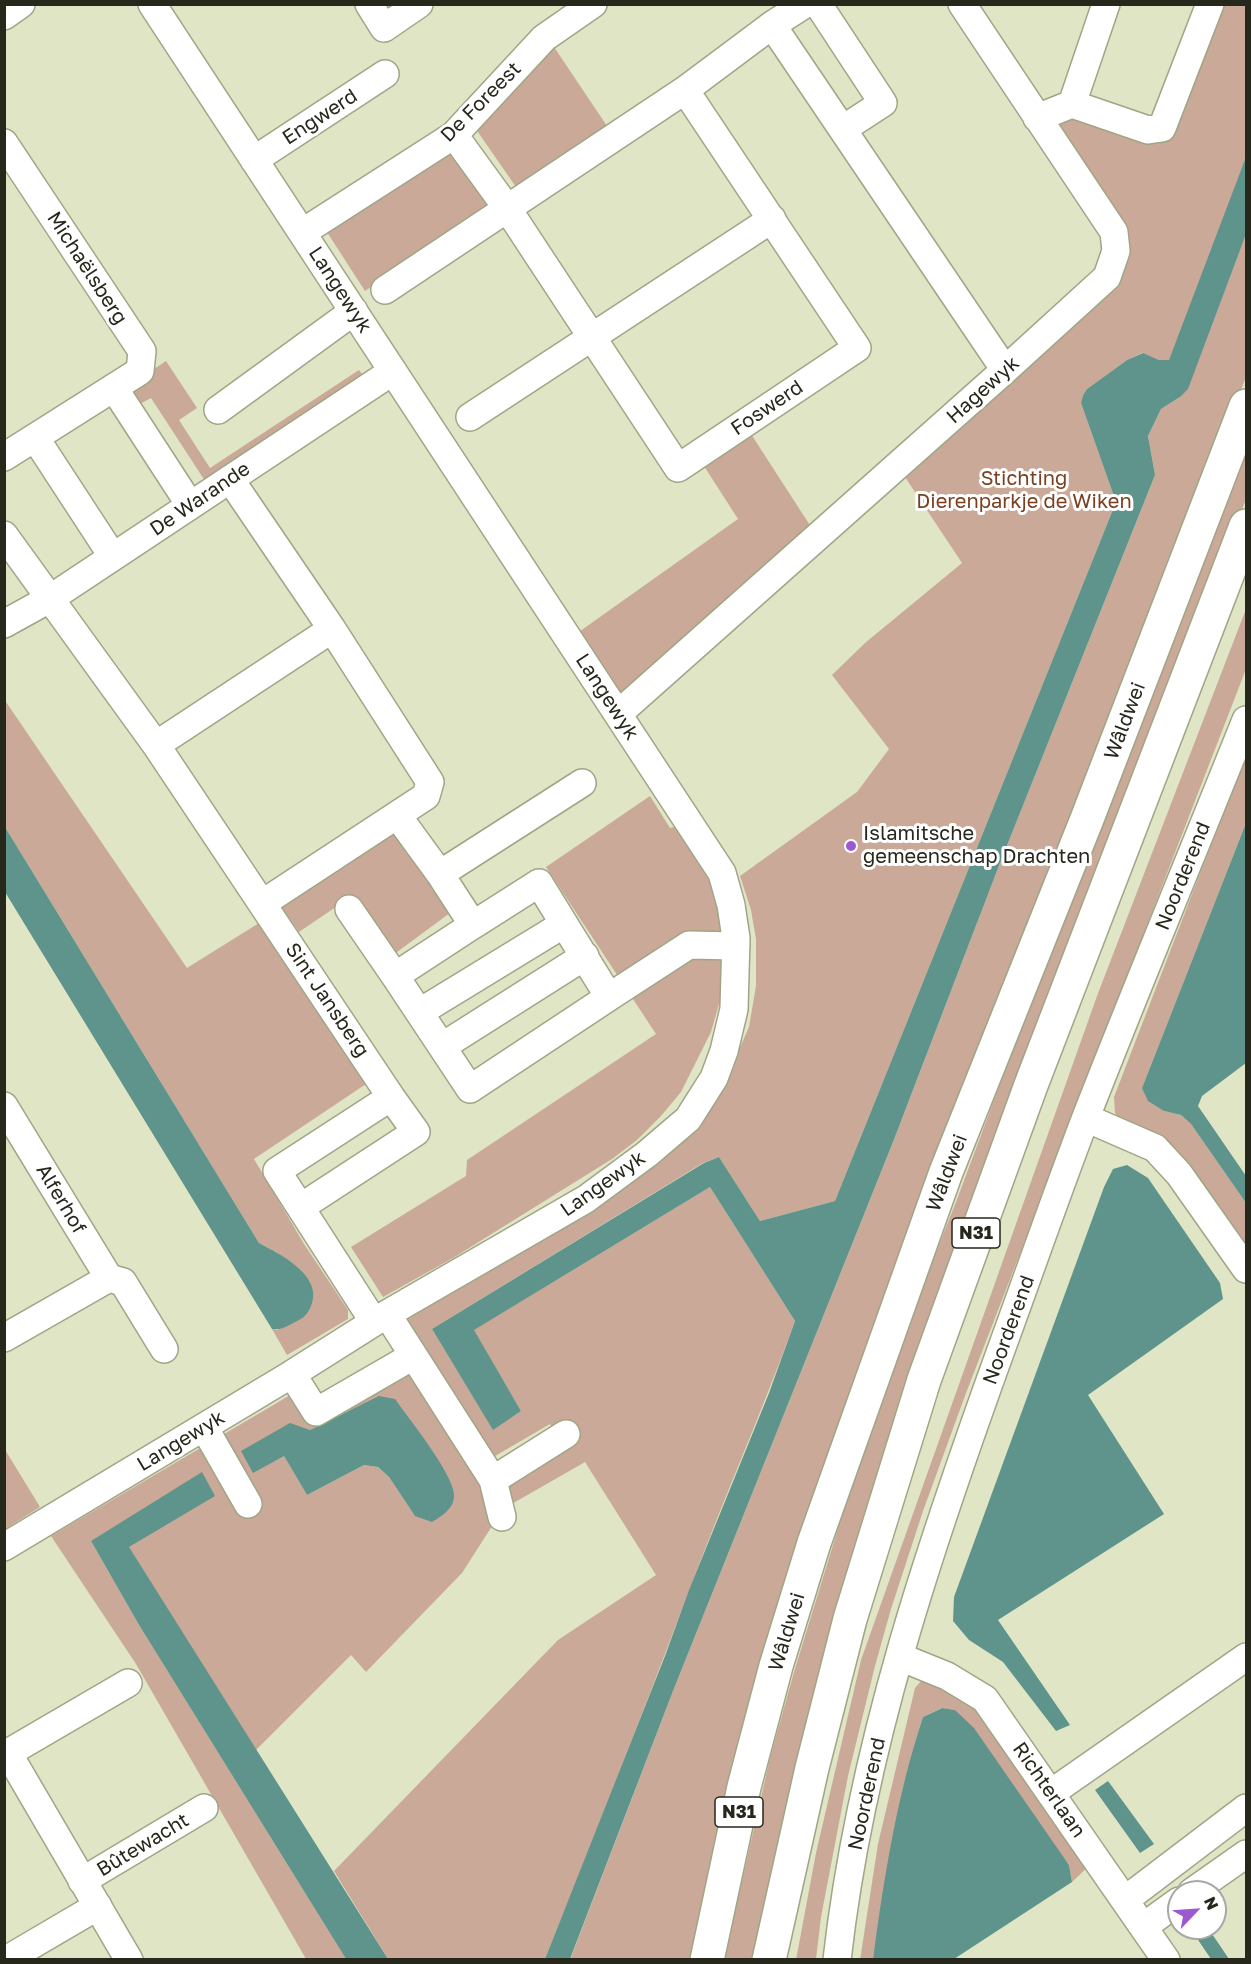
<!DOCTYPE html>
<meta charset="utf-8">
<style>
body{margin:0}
#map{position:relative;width:1251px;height:1964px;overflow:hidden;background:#dfe5c5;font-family:"Golos Text",sans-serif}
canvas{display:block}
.frame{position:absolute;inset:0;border:6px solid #26281c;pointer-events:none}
.north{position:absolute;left:1167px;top:1880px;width:60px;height:60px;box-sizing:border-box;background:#fff;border:2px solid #a8a9a4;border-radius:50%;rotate:65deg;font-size:16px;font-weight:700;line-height:24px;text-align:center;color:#26281c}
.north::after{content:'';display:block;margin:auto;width:21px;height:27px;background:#9d5ad0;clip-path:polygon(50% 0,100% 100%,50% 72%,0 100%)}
</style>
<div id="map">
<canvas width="1251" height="1964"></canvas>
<div class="frame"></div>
<div class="north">N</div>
</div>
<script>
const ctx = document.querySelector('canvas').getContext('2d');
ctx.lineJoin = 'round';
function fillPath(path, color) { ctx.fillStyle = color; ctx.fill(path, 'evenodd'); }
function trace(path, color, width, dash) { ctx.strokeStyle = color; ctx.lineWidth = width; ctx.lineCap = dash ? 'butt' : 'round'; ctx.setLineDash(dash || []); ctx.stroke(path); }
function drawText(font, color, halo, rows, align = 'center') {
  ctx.font = font + ' "Golos Text",sans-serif'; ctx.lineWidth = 6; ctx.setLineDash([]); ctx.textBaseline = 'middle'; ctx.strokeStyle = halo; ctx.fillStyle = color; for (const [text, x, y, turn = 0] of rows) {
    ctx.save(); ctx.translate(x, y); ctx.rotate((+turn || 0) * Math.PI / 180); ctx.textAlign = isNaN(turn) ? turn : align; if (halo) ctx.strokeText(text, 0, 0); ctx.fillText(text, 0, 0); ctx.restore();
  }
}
fillPath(new Path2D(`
 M1222 5H1246V157L1242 174 1169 361 1159 360 1142 353 1127 360 1087 389 1083 395 1081 403 1116 502 835 1201 760 1221 719 1157 703 1163 432 1329 493 1429 521 1411 473 1330 710 1187 795 1321C762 1412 723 1500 689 1591 642 1715 594 1837 545 1959H388L334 1871 558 1640 656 1575 585 1462 503 1509 462 1573 366 1672 351 1655 256 1750 128 1547 214 1496 91 1541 139 1625 346 1959H306L136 1664 51 1536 297 1391 313 1419 412 1363 490 1488 562 1446 550 1424 490 1459 405 1321 636 1178 734 1061 749 1027 756 986V939L751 910 740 876 857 792 889 749 832 675 865 643 962 563 899 468 1118 265 1057 128 1062 115 1144 138ZM350 1410 415 1516 389 1477 378 1467 364 1465 307 1495 284 1456 310 1430Z
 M550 41 607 126 516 187 473 125Z
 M453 145 494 203 365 291 325 229Z
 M1246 234V377L856 1380 691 1959 570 1960 673 1691 893 1142 1000 863 1155 475 1148 436 1161 409 1180 397Z
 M166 361 197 408 179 420 210 468 359 370 368 382 209 487 151 398 138 405 127 387Z
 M751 434 813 530 621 702 576 634 738 519 704 466Z
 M1246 440V499L1084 916 759 1959 724 1960 770 1758 794 1672 879 1395 956 1202 1107 798Z
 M1246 609V669L966 1393 923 1511 891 1609 875 1666 848 1776 821 1917 816 1959 796 1960 816 1853 861 1660 1097 996Z
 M4 699 187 968 267 918 369 1082 254 1159 304 1244 348 1310V1319L287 1355 272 1329 278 1330 291 1263 276 1252 259 1243 5 827Z
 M1246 754V823L1142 1088 1164 1111 1181 1115 1191 1124 1246 1203V1253L1122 1123 1115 1113 1114 1097Z
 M650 796 670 828 685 824 712 888 725 932 721 997 711 1032 681 1092 661 1116 637 1140 612 1159 453 1258 383 1297 351 1247 466 1176 467 1160 656 1034 546 867Z
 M398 827 454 910 393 955 352 896 299 932 281 906Z
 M4 1448 40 1507 5 1529H4Z
 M922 1680 975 1700 1091 1864 1072 1882 1069 1865 955 1710 941 1708 923 1717C897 1796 886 1878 873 1959L860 1960 878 1844 915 1688Z`), '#caa999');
fillPath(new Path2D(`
 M1246 157V234L1188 389 1180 397 1161 409 1148 436 1155 475 1000 863 893 1142 673 1691 570 1959H545L665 1656 689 1590 769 1393 795 1321 710 1187 474 1330 521 1411 493 1430 432 1329 704 1163 719 1157 760 1221 835 1201 1116 502 1081 403 1083 395 1087 389 1127 360 1143 353 1159 360H1169Z
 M1246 823V1063L1202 1096 1198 1106 1246 1176V1203L1191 1124 1181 1115 1164 1111 1148 1101 1142 1088Z
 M5 827 259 1243C280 1254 324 1276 311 1306 308 1313 305 1317 299 1320 290 1324 282 1331 272 1329L5 892Z
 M1127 1165 1148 1178 1220 1283 1223 1299 1088 1395 1164 1514 998 1620 1070 1725 1056 1731 1003 1662 969 1640 953 1621 954 1597 1104 1187 1113 1169Z
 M379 1396 395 1399C409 1419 452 1472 454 1494 455 1508 442 1516 432 1522L415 1516 389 1477 378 1467 364 1465 307 1495 284 1456 253 1473 241 1451 290 1423 310 1430Z
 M202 1472 215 1496 129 1547 388 1959H346L139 1625 91 1541Z
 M942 1708 955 1710 974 1728 1069 1865 1072 1882 954 1959H873C884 1878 897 1795 923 1717Z
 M1108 1781 1154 1844 1140 1853 1095 1790Z
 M1190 1928H1208L1229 1959H1211Z`), '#5e948b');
const minor = new Path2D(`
 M369 4 384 28 419 4
 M818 4 883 103 843 129
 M4 16 21 4
 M772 25 1005 370
 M1072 104 1106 4
 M1037 118 1072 104 1148 130 1162 128 1210 4
 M454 135 507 208 678 468 857 348 685 90
 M4 143 142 351 140 371 4 457
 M254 160 385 74
 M303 232 454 135 544 38 593 4
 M385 290 685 90 772 25 805 4
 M114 388 190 505
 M218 410 354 311
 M470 417 772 219
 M36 439 113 557
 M230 479 332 629 430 782 426 796 263 903
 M4 535 156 745 391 1097 277 1171 374 1322
 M4 624 51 598 393 371
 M618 714 1005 370 1107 277 1116 251 1114 232 962 4
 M156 745 332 629
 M397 815 440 874 473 925 539 883 609 997 689 945 736 946
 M440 874 582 783
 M349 909 395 976
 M473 925 395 976 470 1089 609 997
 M420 1012 564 924
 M443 1046 585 956
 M4 1106 109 1278 4 1338
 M1086 1118 1155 1148 1179 1174 1246 1269
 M301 1207 416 1132 391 1097
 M109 1278 123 1282 164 1349
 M387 1314 493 1480 566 1434
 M292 1374 316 1412 413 1356
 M204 1427 248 1504
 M493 1480 502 1517
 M4 1547 292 1374 387 1314 586 1199 647 1154 688 1119 714 1078 724 1051 734 1009 736 938 731 905 722 873 152 4
 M900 1657 947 1676 985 1699 1166 1960
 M128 1683 8 1753 129 1960
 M1051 1793 1246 1657
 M82 1881 204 1808
 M1192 1892 1246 1854
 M1125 1900 1246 1808
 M1143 1927 1179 1901
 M6 1960 98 1906
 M837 1960C861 1746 932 1540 1005 1339 1032 1265 1058 1190 1086 1117 1138 984 1193 852 1246 720`);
const highway = new Path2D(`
 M707 1960 744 1787 776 1666 814 1543 946 1172 1087 819 1246 406
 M769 1960 812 1768 850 1619 924 1380 1031 1085 1246 526`);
trace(minor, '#a0a586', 30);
trace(highway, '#a0a586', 36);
trace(minor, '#fff', 27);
trace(highway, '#fff', 33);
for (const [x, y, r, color] of [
 [851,846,6,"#9d5ad0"]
]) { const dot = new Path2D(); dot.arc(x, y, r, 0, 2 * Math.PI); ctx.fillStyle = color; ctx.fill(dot); trace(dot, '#fff', 2); }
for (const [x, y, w] of [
 [976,1233,48],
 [739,1812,48]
]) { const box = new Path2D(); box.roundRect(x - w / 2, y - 15, w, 30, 4.5); ctx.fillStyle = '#fff'; ctx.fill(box); trace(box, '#26281c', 1.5); }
drawText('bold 18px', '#26281c', null, [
 ["N31",976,1233],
 ["N31",739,1812]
]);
drawText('20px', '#26281c', '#fff', [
 ["De Foreest",481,102,-45],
 ["Engwerd",320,117,-33],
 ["Michaëlsberg",87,268,57],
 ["Langewyk",340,290,57],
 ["Hagewyk",983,390,-42],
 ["Foswerd",767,408,-34],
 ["De Warande",200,499,-34],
 ["Langewyk",607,697,57],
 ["Wâldwei",1125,721,-69],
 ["Noorderend",1183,876,-68],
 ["Sint Jansberg",327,1000,56],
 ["Wâldwei",947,1173,-69],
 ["Langewyk",603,1184,-35],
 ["Alferhof",61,1199,59],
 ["Noorderend",1009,1330,-70],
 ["Langewyk",181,1441,-31],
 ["Wâldwei",787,1632,-73],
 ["Richterlaan",1049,1790,55],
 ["Noorderend",867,1794,-78],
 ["Bûtewacht",143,1845,-31]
]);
drawText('20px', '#794121', '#fff', [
 ["Stichting",1024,479],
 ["Dierenparkje de Wiken",1024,502]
]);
drawText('20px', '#26281c', '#fff', [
 ["Islamitsche",863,834],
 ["gemeenschap Drachten",863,857]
], 'left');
</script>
